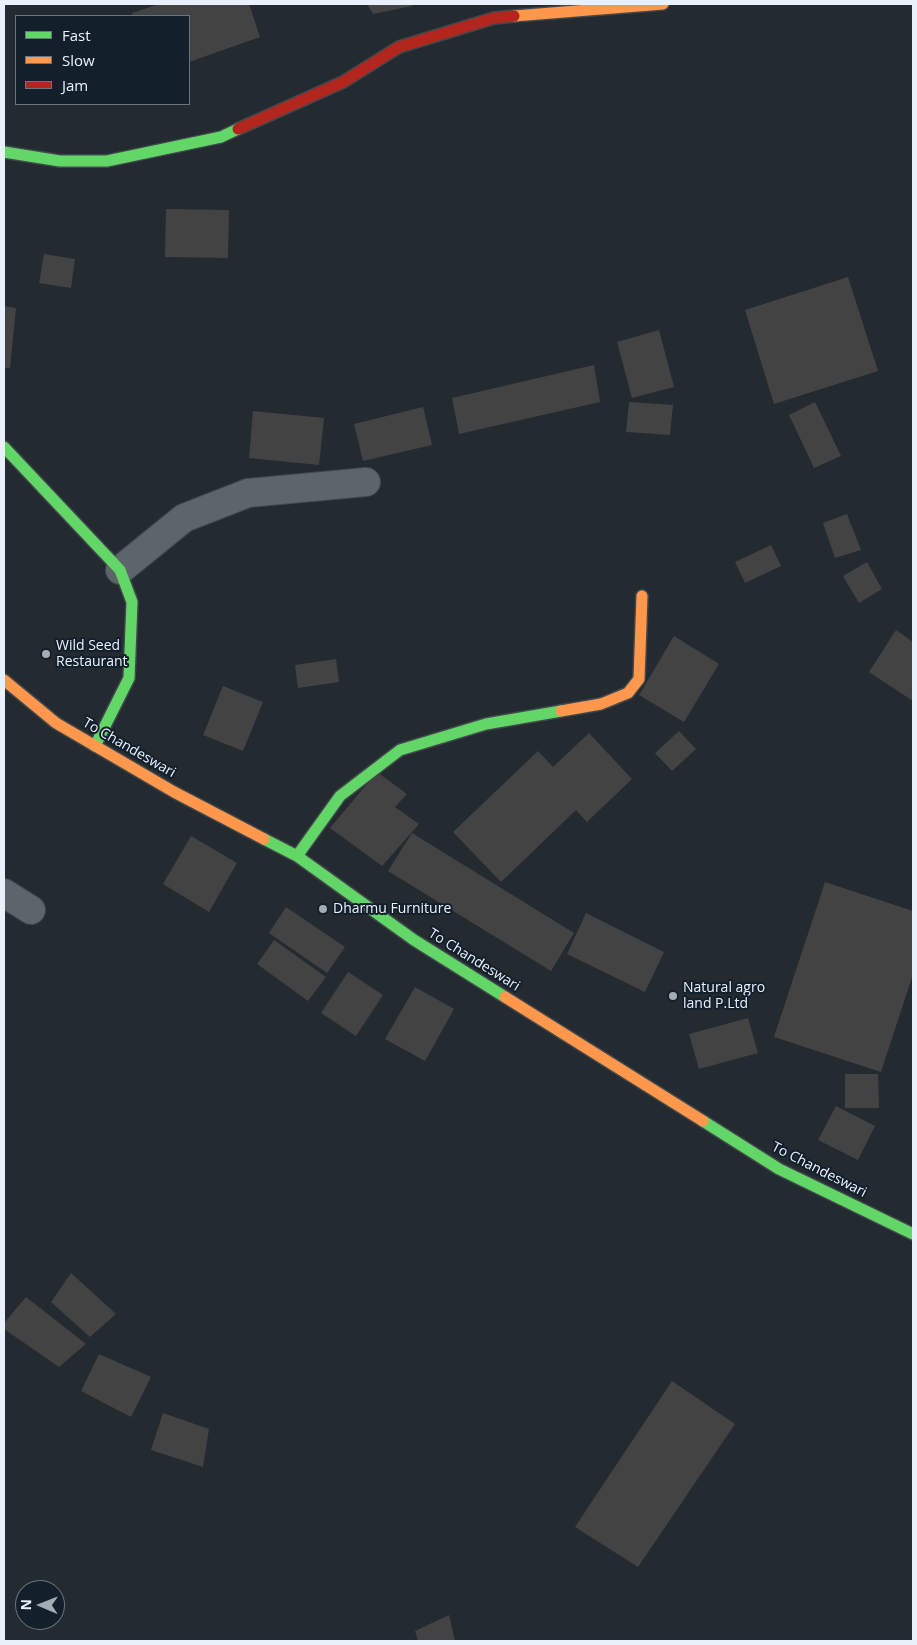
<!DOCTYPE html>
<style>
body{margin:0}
#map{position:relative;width:917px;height:1645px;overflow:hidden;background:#232a30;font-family:"Open Sans",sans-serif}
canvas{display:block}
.frame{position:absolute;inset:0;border:5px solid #e9f2fa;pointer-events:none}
.legend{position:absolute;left:15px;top:15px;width:175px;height:90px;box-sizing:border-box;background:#13202c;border:1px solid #69747e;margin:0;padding:6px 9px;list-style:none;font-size:15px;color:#e9f2fa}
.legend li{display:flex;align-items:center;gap:10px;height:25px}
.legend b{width:25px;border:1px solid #69747e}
.north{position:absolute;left:15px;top:1580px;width:50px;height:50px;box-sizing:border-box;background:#13202c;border:1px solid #69747e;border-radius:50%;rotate:271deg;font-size:14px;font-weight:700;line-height:20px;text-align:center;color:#e9f2fa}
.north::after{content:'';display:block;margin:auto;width:18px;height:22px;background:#a4acb3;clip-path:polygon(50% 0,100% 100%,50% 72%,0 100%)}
</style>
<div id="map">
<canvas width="917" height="1645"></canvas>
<div class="frame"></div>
<ul class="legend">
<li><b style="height:6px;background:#63d668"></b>Fast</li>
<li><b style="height:6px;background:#ff974d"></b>Slow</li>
<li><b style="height:6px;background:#b3261e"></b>Jam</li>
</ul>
<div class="north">N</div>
</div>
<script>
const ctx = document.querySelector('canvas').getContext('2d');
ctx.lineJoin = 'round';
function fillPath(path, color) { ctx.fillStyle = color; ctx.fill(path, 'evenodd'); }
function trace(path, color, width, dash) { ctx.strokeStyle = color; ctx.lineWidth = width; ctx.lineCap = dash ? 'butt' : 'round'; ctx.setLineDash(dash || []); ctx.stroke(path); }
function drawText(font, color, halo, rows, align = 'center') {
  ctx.font = font + ' "Open Sans",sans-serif'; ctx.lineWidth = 4; ctx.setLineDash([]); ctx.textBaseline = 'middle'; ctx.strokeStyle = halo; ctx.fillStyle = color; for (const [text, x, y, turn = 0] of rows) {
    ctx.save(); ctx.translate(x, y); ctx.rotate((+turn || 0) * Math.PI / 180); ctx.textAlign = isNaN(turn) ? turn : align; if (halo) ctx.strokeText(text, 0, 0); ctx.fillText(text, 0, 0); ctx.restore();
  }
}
fillPath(new Path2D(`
 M159 4H249L260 37 189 62V16H133L132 13Z
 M367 4H412V6L373 14Z
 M166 209 229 210 228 258 165 257Z
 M44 254 75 259 71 288 39 283Z
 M848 277 878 371 774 404 745 310Z
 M4 306 16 308 10 368H4Z
 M659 330 674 387 632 398 617 342Z
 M594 365 600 402 459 434 452 398Z
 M629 402 673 405 670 435 626 432Z
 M815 402 841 456 814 468 789 415Z
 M423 407 432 445 363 461 354 424Z
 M253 411 324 418 319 465 249 458Z
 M847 514 861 550 835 558 823 523Z
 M771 545 781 566 745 583 735 562Z
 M867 562 882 589 859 603 843 576Z
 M896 630 913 642V701L869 672Z
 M674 636 719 664 684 722 639 695Z
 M336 659 339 682 298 688 295 665Z
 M223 686 263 702 243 751 203 735Z
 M679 731 696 749 672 771 655 753Z
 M589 733 632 779 587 822 576 810 501 882 453 832 538 751 553 767Z
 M377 772 407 794 395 807 419 824 382 866 330 828Z
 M412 833 574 933 551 971 388 871Z
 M191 836 237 863 209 912 163 884Z
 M825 882 913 911V974L881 1072 774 1037Z
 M286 907 345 947 327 973 269 933Z
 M586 913 664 952 645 992 567 954Z
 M274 940 326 977 308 1001 257 964Z
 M348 972 383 995 356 1036 321 1013Z
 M415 987 454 1009 425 1061 385 1039Z
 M748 1018 758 1053 699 1069 689 1034Z
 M845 1074H878L879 1108H845Z
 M836 1106 875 1126 858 1160 818 1140Z
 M71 1273 116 1314 90 1337 51 1302Z
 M26 1297 86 1344 59 1367 4 1329V1323Z
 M99 1354 151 1377 131 1417 81 1391Z
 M672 1381 735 1424 638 1567 575 1527Z
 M163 1413 209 1429 203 1467 151 1450Z
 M449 1615 455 1641H418L415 1631Z`), '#434344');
const street = new Path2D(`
 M120 570 184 518 248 493 366 482
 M4 893 31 910`);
const fast = new Path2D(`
 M4 152 60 161H107L221 137 238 129
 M4 447 120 570 132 602 129 678 95 746
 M264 839 297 856 414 940 505 997
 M297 856 340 796 400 750 486 724 561 711
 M703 1121 779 1169 913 1234`);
const slow = new Path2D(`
 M514 16 663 4
 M4 680 56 723 174 792 264 839
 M561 711 601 704 628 693 639 679 642 596
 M505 997 703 1121`);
const jam = new Path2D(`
 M238 129 343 82 399 47 494 18 514 16`);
trace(street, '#41484d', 30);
trace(fast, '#41484d', 14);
trace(slow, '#41484d', 14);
trace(jam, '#41484d', 14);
trace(street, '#5e656a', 28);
trace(fast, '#63d668', 11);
trace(slow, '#ff974d', 11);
trace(jam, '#b3261e', 11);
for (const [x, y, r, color] of [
 [46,654,5,"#a4acb3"],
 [323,909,5,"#a4acb3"],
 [673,996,5,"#a4acb3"]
]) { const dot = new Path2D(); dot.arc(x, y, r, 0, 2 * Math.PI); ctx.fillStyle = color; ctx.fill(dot); trace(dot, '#13202c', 2); }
drawText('14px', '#e9f2fa', '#13202c', [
 ["Wild Seed",56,646],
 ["Restaurant",56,662],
 ["Dharmu Furniture",333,909],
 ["Natural agro",683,988],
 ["land P.Ltd",683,1004]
], 'left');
drawText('14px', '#e9f2fa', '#13202c', [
 ["To Chandeswari",129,748,30],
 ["To Chandeswari",474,960,32],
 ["To Chandeswari",819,1170,27]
]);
</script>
